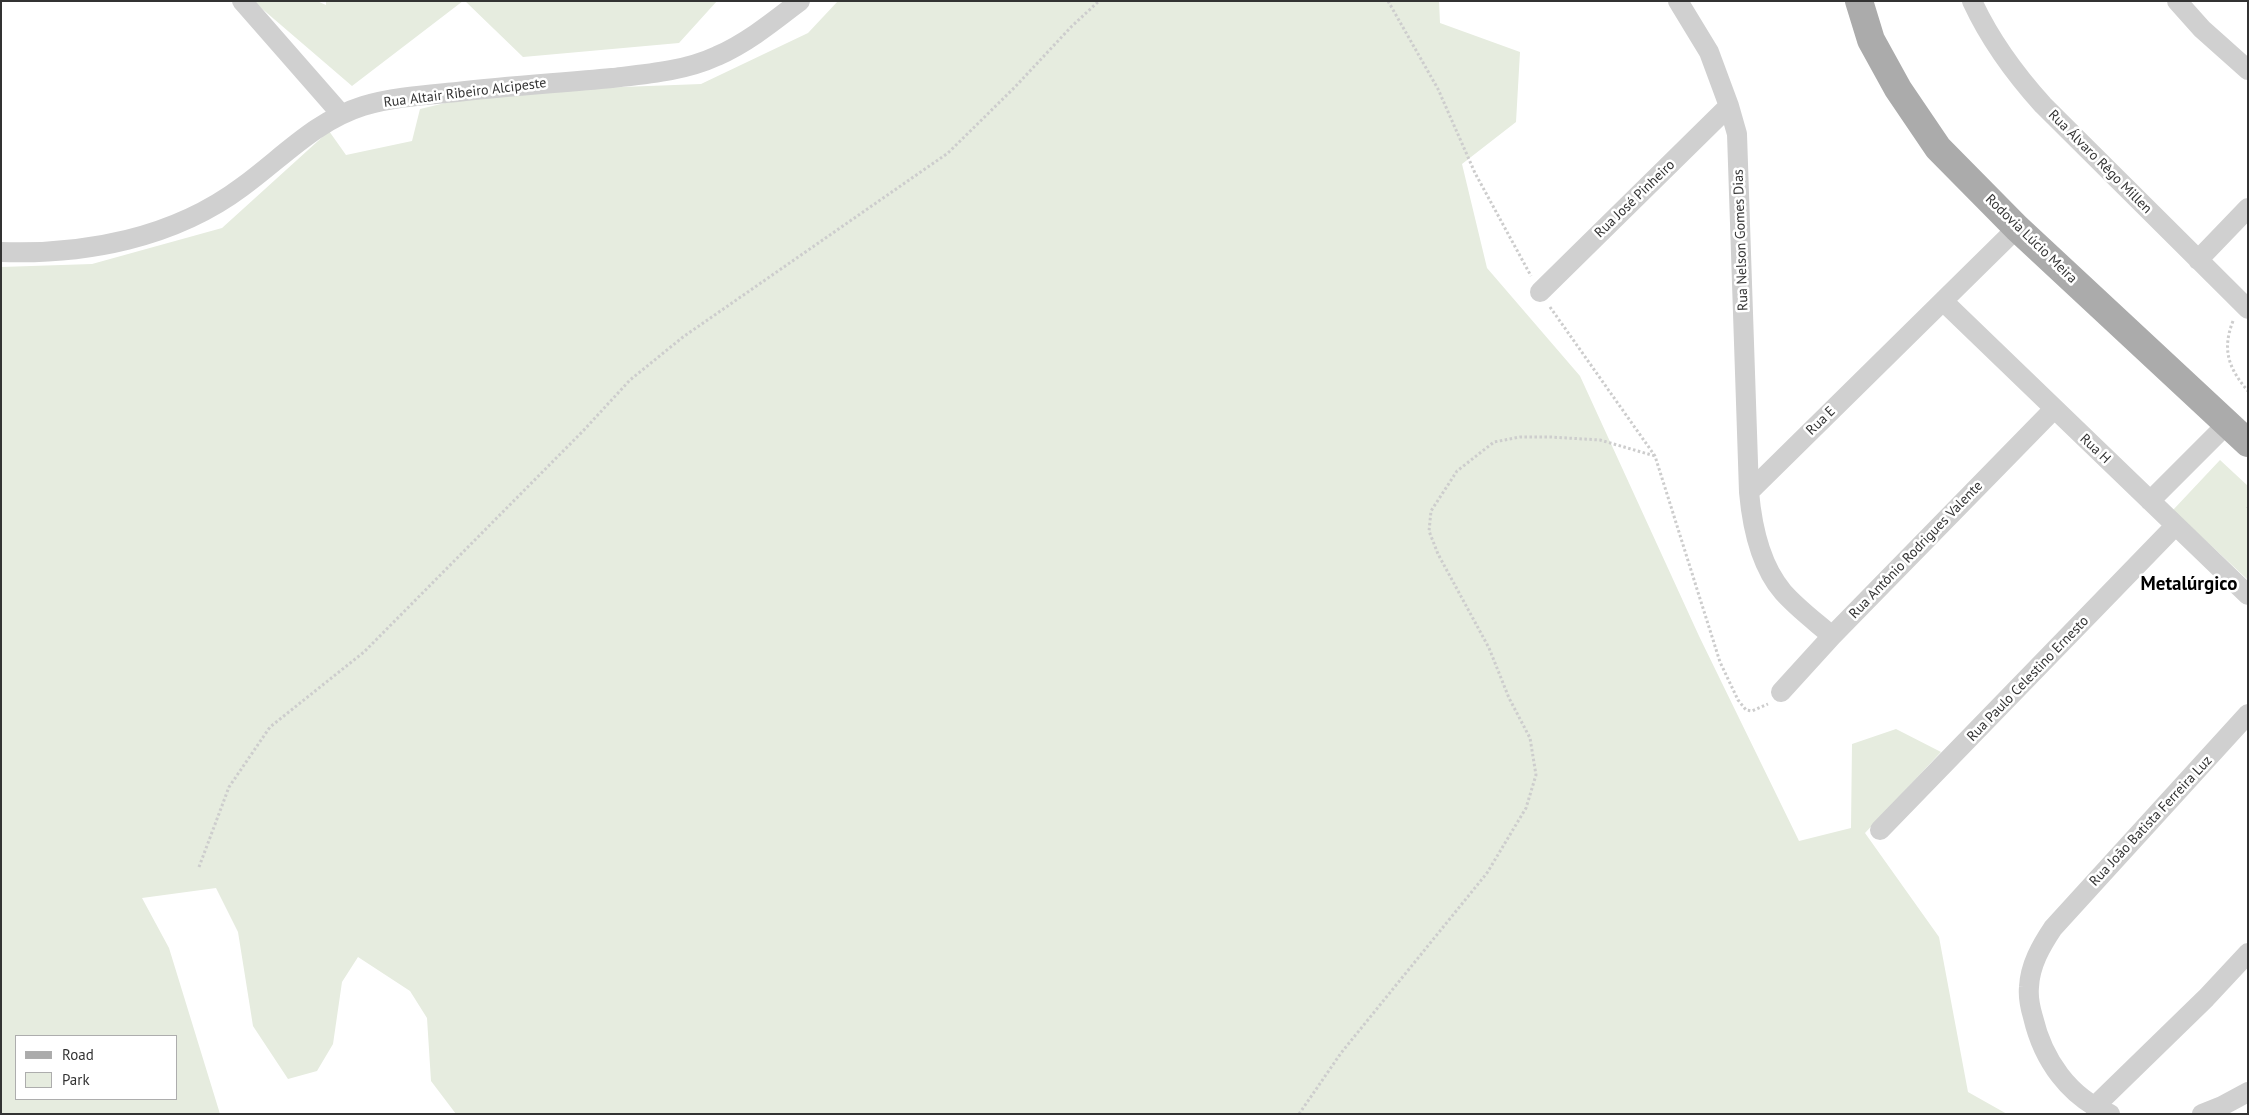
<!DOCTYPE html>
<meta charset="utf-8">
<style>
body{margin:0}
#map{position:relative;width:2249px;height:1115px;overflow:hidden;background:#fff;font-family:"PT Sans",sans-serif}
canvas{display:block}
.frame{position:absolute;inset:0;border:2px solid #333;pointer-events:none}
.legend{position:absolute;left:15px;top:1035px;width:162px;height:65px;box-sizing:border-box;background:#fff;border:1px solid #adadad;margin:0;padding:6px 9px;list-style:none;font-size:15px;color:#333}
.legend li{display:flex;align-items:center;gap:10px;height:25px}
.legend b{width:25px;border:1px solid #adadad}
</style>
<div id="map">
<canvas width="2249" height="1115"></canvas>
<div class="frame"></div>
<ul class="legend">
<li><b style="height:6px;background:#ababab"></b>Road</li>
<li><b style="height:14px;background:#e6ecdf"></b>Park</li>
</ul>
</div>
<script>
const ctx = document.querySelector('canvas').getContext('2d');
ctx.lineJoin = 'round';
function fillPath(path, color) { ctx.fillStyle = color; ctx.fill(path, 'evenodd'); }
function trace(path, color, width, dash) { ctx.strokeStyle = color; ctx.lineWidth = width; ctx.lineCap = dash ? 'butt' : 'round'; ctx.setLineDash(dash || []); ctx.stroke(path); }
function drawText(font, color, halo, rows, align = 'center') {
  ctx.font = font + ' "PT Sans",sans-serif'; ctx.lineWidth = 5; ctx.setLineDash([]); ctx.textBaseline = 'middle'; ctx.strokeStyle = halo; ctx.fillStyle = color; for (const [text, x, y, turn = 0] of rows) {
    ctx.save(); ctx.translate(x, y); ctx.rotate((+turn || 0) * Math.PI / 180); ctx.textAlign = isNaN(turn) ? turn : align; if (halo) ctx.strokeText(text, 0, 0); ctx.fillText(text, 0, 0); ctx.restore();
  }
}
fillPath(new Path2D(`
 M253 1H317L326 5V1H463L352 86Z
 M465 1H717L679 43 523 57Z
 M838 1H1439L1440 23 1520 52 1516 122 1462 164 1487 268 1580 376 1699 636 1799 841 1851 828 1852 744 1896 729 1941 752 1865 833 1939 937 1968 1092 2007 1114H456L431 1081 427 1018 410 991 358 957 342 982 333 1044 317 1071 288 1079 253 1026 238 932 216 888 142 898 169 948 220 1114H1V267L92 264 222 228 329 131 346 155 412 141 420 109 491 92 701 84 808 33ZM16 1036H176V1099H16Z
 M2220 460 2248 486V580L2173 510Z`), '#e6ecdf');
trace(new Path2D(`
 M1388 1 1438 89 1475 173 1531 276
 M1550 307 1655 456 1720 662 1738 700 1746 710 1752 711 1768 704
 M2233 321C2222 349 2228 368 2248 391
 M2248 507V508
 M199 867 229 787 270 727 364 652 583 431 630 380 683 337 948 153 1015 87 1071 27 1099 1
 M1299 1114 1341 1053 1487 873 1526 808 1536 775 1530 738 1509 698 1489 648 1438 554 1429 531 1431 511 1457 471 1494 442 1520 437H1550L1600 440 1655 456`), '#cdcdcd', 3, [2.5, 2.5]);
trace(new Path2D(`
 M242 1 341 114
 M1678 1 1709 52 1729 106 1737 134 1749 492
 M1972 1C1990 40 2015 74 2043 105L2248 309
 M2177 1 2202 29 2248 70
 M1 252C85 255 174 238 242 187 282 158 315 121 363 106 393 97 426 95 457 92 509 86 560 83 612 78 647 74 685 71 717 56 747 43 774 21 800 1
 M2198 260 2248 208
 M1540 292 1729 106
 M1943 301 2248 595
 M2150 501 2227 424
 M1832 636C1816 622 1798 609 1783 592 1760 565 1752 526 1749 492L2017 228
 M1781 692 1832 636 2053 410
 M1880 830 2175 526
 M2094 1107 2206 998 2248 953
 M2110 1114C2069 1097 2043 1060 2033 1017 2030 1007 2028 997 2029 987 2030 965 2041 946 2053 928L2248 714
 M2202 1114 2222 1106 2248 1092`), '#d0d0d0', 20);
trace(new Path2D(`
 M1859 1 1871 40 1898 89 1938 148 2017 228 2248 443`), '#ababab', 28);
drawText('14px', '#333', '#fff', [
 ["Rua Altair Ribeiro Alcipeste",465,93,-7],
 ["Rua Álvaro Rêgo Millen",2100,162,45],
 ["Rua José Pinheiro",1635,199,-44],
 ["Rodovia Lúcio Meira",2031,239,44],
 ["Rua Nelson Gomes Dias",1741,240,-92],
 ["Rua E",1821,421,-44],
 ["Rua H",2095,449,43],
 ["Rua Antônio Rodrigues Valente",1916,550,-46],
 ["Rua Paulo Celestino Ernesto",2028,679,-46],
 ["Rua João Batista Ferreira Luz",2151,821,-47]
]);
drawText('bold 19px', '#000', '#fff', [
 ["Metalúrgico",2189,585]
]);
</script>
